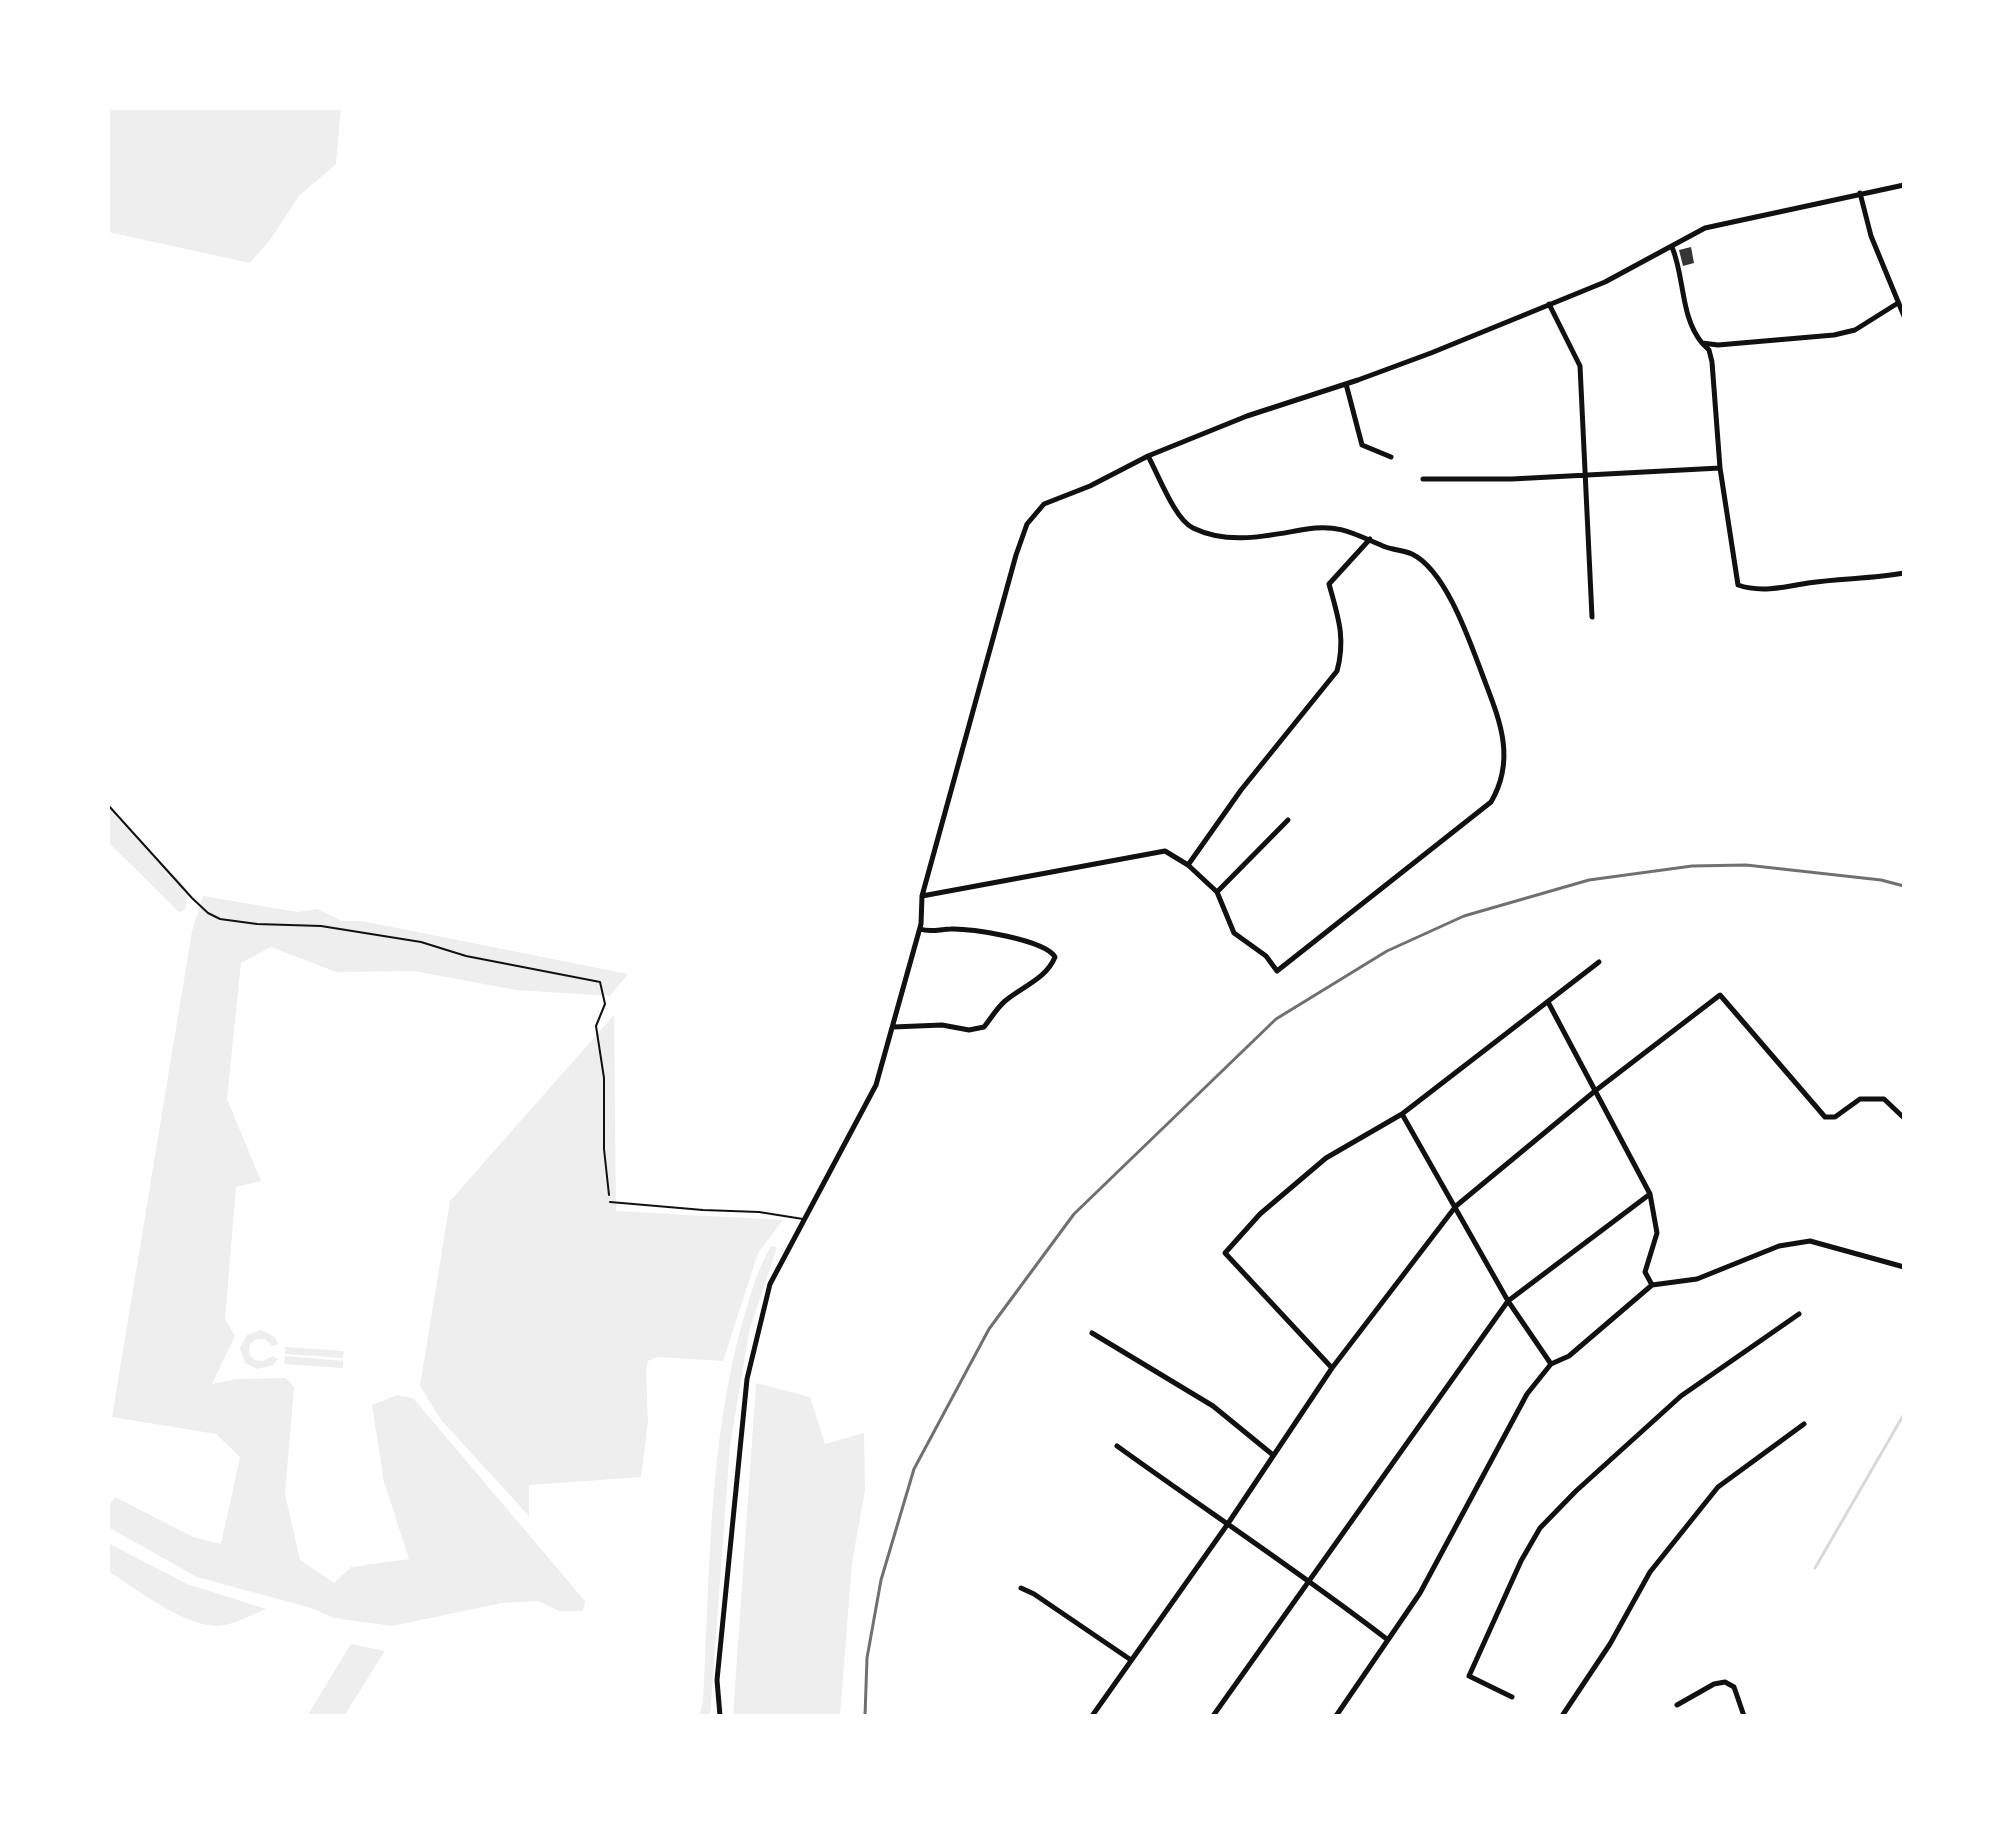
<!DOCTYPE html>
<style>
body{margin:0}
#map{position:relative;width:2012px;height:1824px;overflow:hidden;background:#fff;font-family:Inter,sans-serif}
canvas{display:block}
.frame{position:absolute;inset:0;border:110px solid #fff;pointer-events:none}
</style>
<div id="map">
<canvas width="2012" height="1824"></canvas>
<div class="frame"></div>
</div>
<script>
const ctx = document.querySelector('canvas').getContext('2d');
ctx.lineJoin = 'round';
function fillPath(path, color) { ctx.fillStyle = color; ctx.fill(path, 'evenodd'); }
function trace(path, color, width, dash) { ctx.strokeStyle = color; ctx.lineWidth = width; ctx.lineCap = dash ? 'butt' : 'round'; ctx.setLineDash(dash || []); ctx.stroke(path); }
fillPath(new Path2D(`
 M108 108H341L336 164 299 196 270 240 250 263 108 232Z
 M108 807 182 883 188 893 185 910 179 912 108 842Z
 M203 896 297 912 317 909 342 921H362L628 974 610 996 516 990 414 971 336 972 271 947 241 963 227 1099 261 1181 236 1187 225 1319 235 1336 212 1384 236 1379 286 1378 294 1387 285 1494 300 1560 334 1583 351 1567 409 1559 384 1482 372 1405 397 1395 413 1398 585 1601 583 1611H559L538 1601 502 1603 392 1626 334 1618 311 1608 197 1577 108 1527V1507L115 1497 193 1537 221 1544 240 1457 216 1434 112 1417 192 931Z
 M614 1015 616 1211 783 1220 758 1253 723 1361 657 1357 648 1361 646 1372 648 1422 641 1477 529 1485V1516L441 1420 420 1386 450 1201Z
 M771 1246 777 1247 749 1332 730 1446 710 1716H699L703 1702C710 1576 708 1443 743 1320 751 1294 757 1270 771 1246Z
 M261 1330 275 1337 278 1344 272 1346 265 1339H256L250 1344 249 1354 255 1360 263 1361 273 1356 278 1359 273 1365 258 1369 245 1363 240 1348 247 1335Z
 M285 1347 344 1351 343 1358 285 1354Z
 M285 1356 343 1361V1368L284 1364Z
 M756 1383 810 1397 825 1444 864 1433 865 1490 852 1563 840 1716H733Z
 M108 1543 187 1584 266 1609C253 1614 239 1622 225 1625 192 1633 137 1589 108 1571Z
 M351 1644 385 1651 344 1716H307Z`), '#eee');
trace(new Path2D(`
 M1815 1568 1904 1414`), '#d9d9d9', 3);
fillPath(new Path2D(`
 M1691 247 1694 263 1683 266 1679 250Z`), '#353535');
trace(new Path2D(`
 M108 805 192 898 208 913 220 919 257 924 321 926 421 942 466 956 600 982 605 1004 596 1026 604 1078V1149L609 1195`), '#111', 2);
trace(new Path2D(`
 M610 1202 703 1210 759 1212 803 1219`), '#111', 2);
trace(new Path2D(`
 M1860 193 1871 236 1904 316
 M1672 247C1685 278 1680 316 1702 343L1718 345 1834 335 1855 330 1898 303
 M1549 304 1580 366 1592 617
 M1702 343 1709 350 1712 362 1720 468 1738 585C1760 593 1786 587 1808 583 1840 578 1872 579 1904 573
 M1346 384 1362 445 1391 457
 M1423 479H1512L1720 468
 M1188 865 1241 790 1337 671C1346 638 1338 617 1329 584L1370 539
 M1217 892 1288 820
 M922 896 1165 851 1188 865 1217 892 1234 933 1266 956 1277 971 1491 802C1516 759 1500 721 1484 679 1471 645 1447 571 1412 554 1403 550 1392 550 1383 546 1354 534 1340 524 1307 529 1270 535 1230 546 1193 528 1175 520 1158 474 1148 456
 M1548 1002 1650 1194 1657 1233 1645 1272 1652 1285
 M893 1027 942 1025 969 1030 984 1027C991 1018 997 1008 1005 1001 1023 986 1046 979 1055 957 1045 940 972 928 951 929 940 929 931 933 920 929
 M1402 1114 1508 1301 1551 1364
 M1092 1333 1213 1406 1273 1455
 M1332 1368 1225 1253 1260 1214 1326 1158 1402 1114 1599 962
 M1117 1446C1207 1511 1300 1572 1388 1640
 M1021 1588 1034 1594 1131 1660
 M1512 1697 1469 1676 1521 1561 1540 1528 1576 1491 1681 1396 1799 1314
 M1677 1705 1714 1684 1725 1682 1734 1687 1744 1716
 M720 1716 717 1680 747 1379 770 1284 876 1085 921 924 922 896 1016 555 1027 524 1044 504 1090 486 1148 456 1247 416 1358 380 1431 353 1605 282 1705 228 1904 185
 M1092 1716 1227 1525 1332 1368 1456 1206 1595 1091 1720 995 1825 1117H1835L1860 1099H1884L1904 1118
 M1213 1716 1508 1301 1650 1194
 M1336 1716 1420 1593 1527 1394 1551 1364 1569 1356 1652 1285 1697 1279 1779 1246 1810 1241 1904 1267
 M1562 1716 1610 1644 1650 1572 1718 1487 1804 1424`), '#111', 5);
trace(new Path2D(`
 M865 1716 867 1658 881 1580 914 1469 989 1329 1074 1214 1276 1019 1387 951 1464 916 1589 880 1692 866 1746 865 1881 880 1904 886`), '#707070', 3);
</script>
